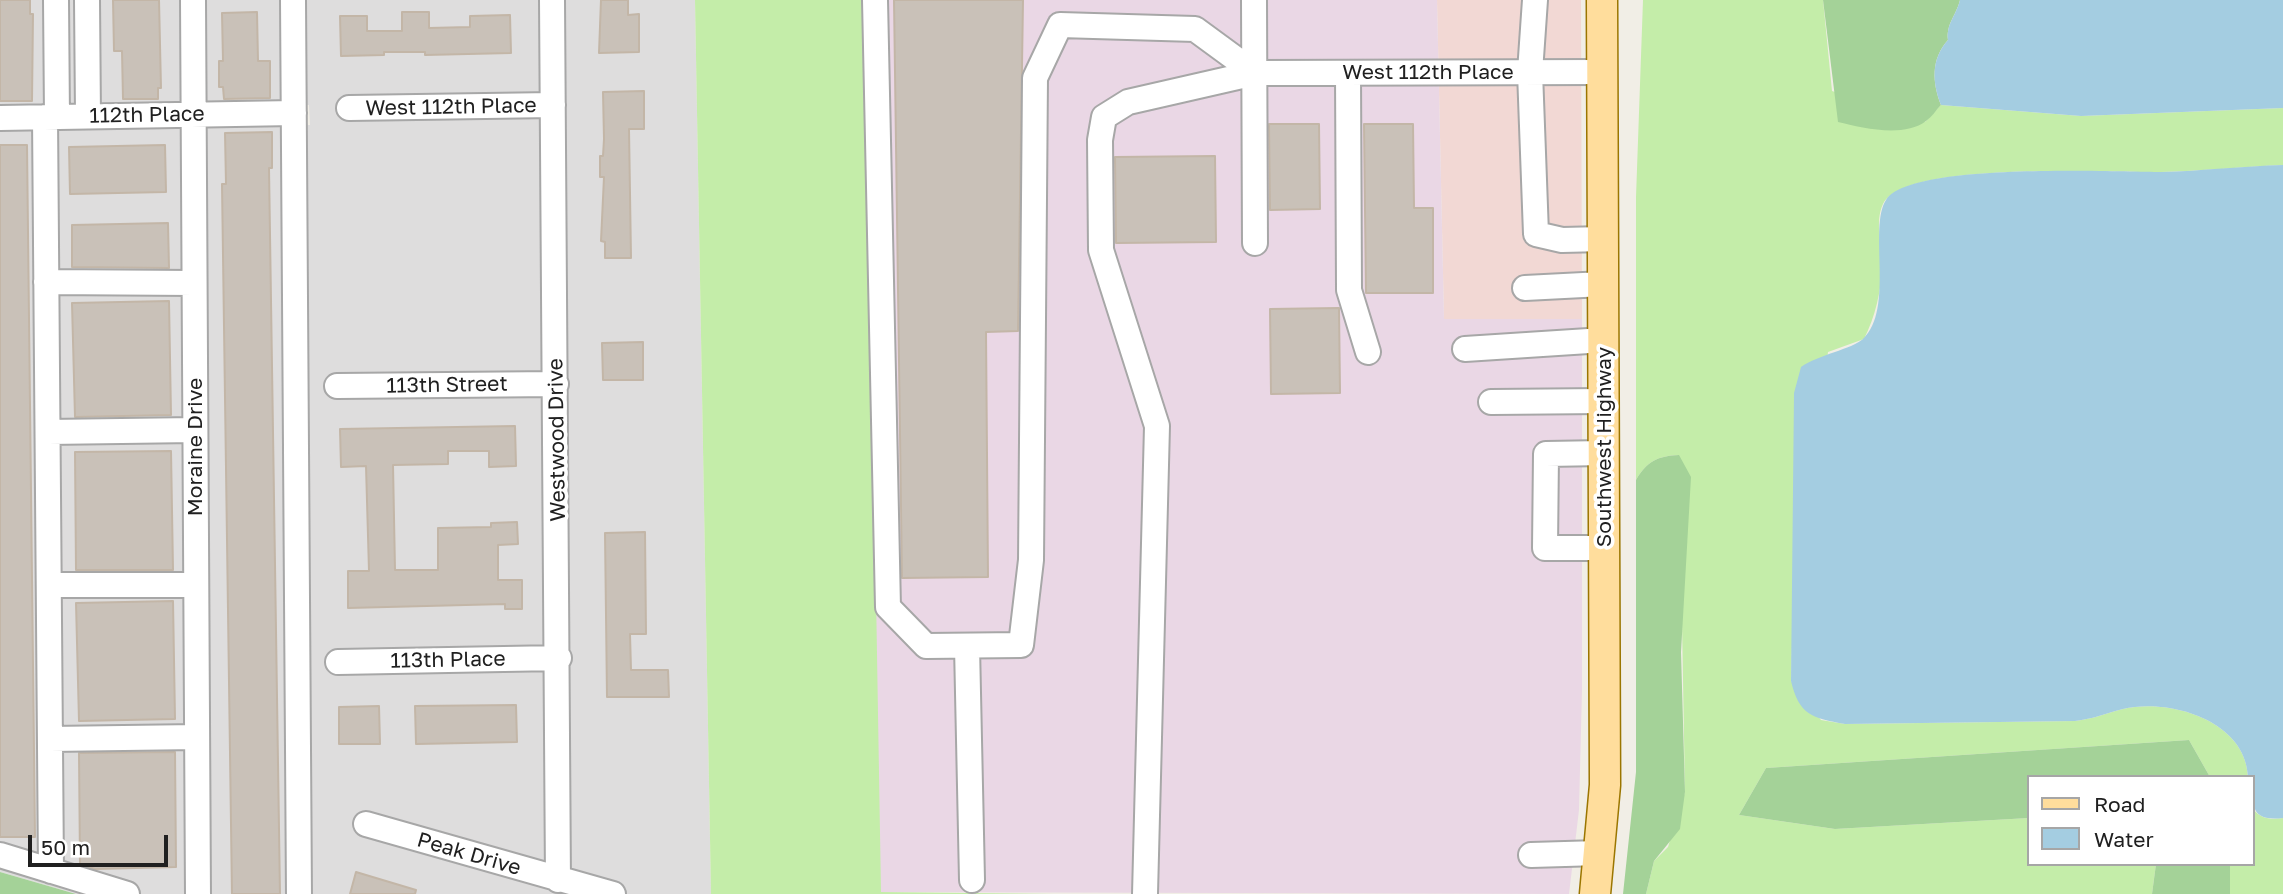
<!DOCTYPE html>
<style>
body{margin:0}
#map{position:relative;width:2283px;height:894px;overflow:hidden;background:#f1eee6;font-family:"Golos Text",sans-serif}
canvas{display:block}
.legend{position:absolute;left:2027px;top:775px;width:228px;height:91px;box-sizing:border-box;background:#fff;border:2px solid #a6a6a6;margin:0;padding:9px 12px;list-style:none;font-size:21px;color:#202020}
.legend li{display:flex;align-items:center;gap:14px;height:35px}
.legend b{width:35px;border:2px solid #a6a6a6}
.scale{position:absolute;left:28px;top:835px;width:140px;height:32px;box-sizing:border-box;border:4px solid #202020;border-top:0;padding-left:9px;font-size:21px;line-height:24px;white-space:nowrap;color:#202020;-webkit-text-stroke:5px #fff;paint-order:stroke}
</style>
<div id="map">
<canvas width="2283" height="894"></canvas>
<ul class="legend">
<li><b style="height:9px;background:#ffdd9c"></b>Road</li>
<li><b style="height:19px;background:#a4cde1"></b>Water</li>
</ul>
<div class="scale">50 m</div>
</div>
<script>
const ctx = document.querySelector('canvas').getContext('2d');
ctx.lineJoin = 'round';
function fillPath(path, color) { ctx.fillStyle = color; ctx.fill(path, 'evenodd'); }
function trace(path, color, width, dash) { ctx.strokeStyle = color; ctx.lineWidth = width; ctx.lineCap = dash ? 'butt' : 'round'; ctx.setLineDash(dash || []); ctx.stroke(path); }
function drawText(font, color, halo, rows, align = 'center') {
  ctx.font = font + ' "Golos Text",sans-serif'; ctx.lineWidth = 7; ctx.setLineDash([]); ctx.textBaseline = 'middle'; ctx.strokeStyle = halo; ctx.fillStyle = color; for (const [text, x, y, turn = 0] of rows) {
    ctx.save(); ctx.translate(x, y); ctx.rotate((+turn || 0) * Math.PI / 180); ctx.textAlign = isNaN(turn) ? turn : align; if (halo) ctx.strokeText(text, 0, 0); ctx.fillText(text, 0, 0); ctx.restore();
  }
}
fillPath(new Path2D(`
 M0 0H695L711 894H76L0 872V131L310 125 309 105 0 107Z`), '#dedddd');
fillPath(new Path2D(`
 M1437 0H1581L1582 319H1444Z`), '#f2d8d4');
fillPath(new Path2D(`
 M866 0H1437L1444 319H1582V690L1579 810 1569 894 880 892Z`), '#ead7e5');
fillPath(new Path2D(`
 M695 0H866L881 892 1054 894H711Z
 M1643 0H1823L1832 91 1925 122 1941 105 2081 116 2283 108V165C2242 167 2202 171 2161 172 2114 173 1904 160 1883 204 1874 223 1883 247 1882 267 1881 292 1875 317 1864 339L1828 352 1792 647 1791 681 1821 720 1845 724 2075 721C2093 719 2107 713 2123 709 2170 698 2246 721 2248 777H2210L2189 740 1766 768 1739 815 1835 829 2029 818V864H2156L2152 894H1646L1654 861 1668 847 1685 792 1679 455C1658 456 1647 461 1636 480V197Z
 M2253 809C2261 819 2271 820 2283 818V894H2230V864H2253Z`), '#c4eda9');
fillPath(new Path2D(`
 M1823 0H1960C1956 16 1946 24 1948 40 1931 59 1932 82 1941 105 1936 110 1932 117 1926 121 1904 138 1862 128 1838 122Z
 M1679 455 1691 477 1681 652 1685 792 1680 829 1654 861 1646 894H1623L1636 772V480C1647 461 1658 456 1679 455Z
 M2189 740 2210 777H2029V818L1835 829 1739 815 1766 768Z
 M2156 864H2230V894H2152Z
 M0 872 76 894H0Z`), '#a4d298');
fillPath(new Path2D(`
 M1960 0H2283V108L2081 116 1941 105C1932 82 1931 59 1948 40 1946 24 1956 16 1960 0Z
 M2283 165V818C2248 822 2253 803 2253 777H2248C2246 721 2170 698 2123 709 2107 713 2093 719 2075 721L1845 724C1812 718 1799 715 1791 681L1794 393 1801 367C1818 355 1852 349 1863 339 1895 309 1868 228 1886 200 1909 162 2114 172 2161 172 2202 171 2242 166 2283 165Z`), '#a4cde1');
const building = new Path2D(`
 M0 0H30V14H33L32 101H0Z
 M113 0H159L161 88H158V99H123L122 51H114Z
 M601 0H628V15L639 14V52L599 53Z
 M894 0H1023L1018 331 986 332 988 577 902 578Z
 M257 12 258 61H270V98L224 99 223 87H219V61H223L222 13Z
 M402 12H429V28L470 27V16L510 15 511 53 425 55V52H384V55L341 56 340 16H367V31H402Z
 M644 91V129H629L631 258H605V242L601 241 604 177H600V156H603L604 139 603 92Z
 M1269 124H1319L1320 209 1270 210Z
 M1364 124H1413L1414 208H1433V293H1366Z
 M272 132V168H269L280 894H232L222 184H226L225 133Z
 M0 145H27L35 837H0Z
 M165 145 166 192 70 194 69 147Z
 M1215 156 1216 242 1116 243 1115 157Z
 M168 223 169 268 72 267V225Z
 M169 301 171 415 75 417 72 303Z
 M1339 308 1340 393 1271 394 1270 309Z
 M643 342V380H603L602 343Z
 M515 426 516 466 489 467V451H448V464L393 465 395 570H438V528L491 527V523L517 522 518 544 498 545V580H522V609H505V604L348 608V571H369L366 466 341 467 340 429Z
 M171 451 173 570H76L75 452Z
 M645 532 646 634H630L631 670H668L669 697H607L605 533Z
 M173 601 175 719 79 721 76 603Z
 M516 705 517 742 416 744 415 706Z
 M379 706 380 744H339V707Z
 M175 752 176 867 95 869 80 864 79 753Z
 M356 872 416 890 415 894H350Z`);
fillPath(building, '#c9c1b8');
trace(building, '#c3b6a7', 2);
const minor = new Path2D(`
 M56 0 57 117
 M87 0 88 116
 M193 0 198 894
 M293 0 299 894
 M552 0 558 880
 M875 0 888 607 926 646 1021 645 1031 560 1035 78 1060 25 1195 29 1255 73
 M1254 0 1255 243
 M1535 0 1530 72 1536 234 1562 240 1603 239
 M1348 73 1349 290 1368 352
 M349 108 553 105
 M45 117 51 871
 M0 118 294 113
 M46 282 194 283
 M1525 288 1603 284
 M1465 349 1604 340
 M337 386 556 384
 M1491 402 1604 401
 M48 432 195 430
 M1604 453 1546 454 1545 548H1605
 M49 585H196
 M967 646 972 880
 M338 662 559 658
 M50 739 197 737
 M366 824 613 894
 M0 855 127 894
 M1531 855 1599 853
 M1145 894 1157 426 1101 250 1100 140 1104 117 1128 102 1255 73 1602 72`);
const major = new Path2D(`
 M1595 894 1605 785 1602 0`);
trace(minor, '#a7a7a7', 28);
trace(major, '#9b7600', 33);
trace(minor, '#fff', 24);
trace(major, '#ffdd9c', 30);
drawText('21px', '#202020', '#fff', [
 ["West 112th Place",1428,72],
 ["West 112th Place",451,107,-1],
 ["112th Place",147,115,-1],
 ["113th Street",447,385,-1],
 ["Westwood Drive",557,440,-91],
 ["Moraine Drive",195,447,-90],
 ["Southwest Highway",1604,447,-90],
 ["113th Place",448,660,-1],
 ["Peak Drive",469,854,16]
]);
</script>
